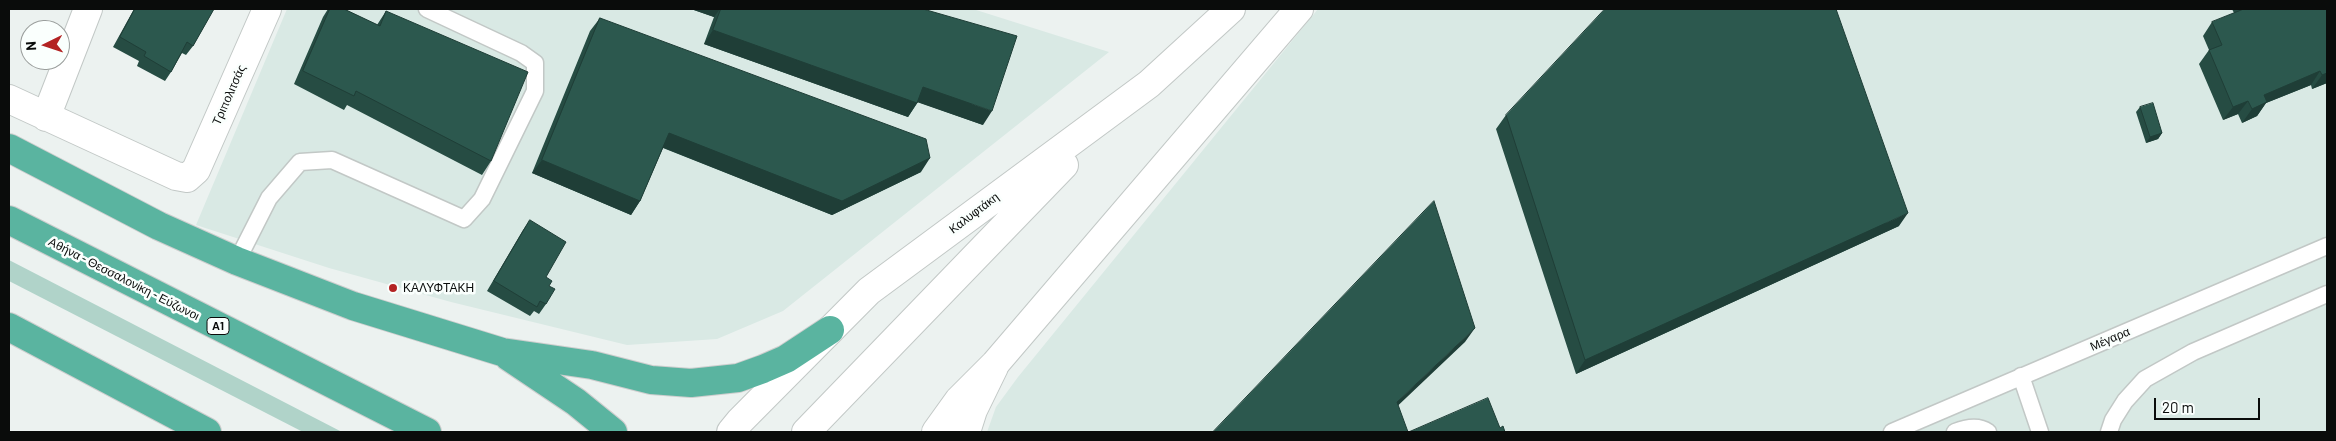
<!DOCTYPE html>
<meta charset="utf-8">
<style>
body{margin:0}
#map{position:relative;width:2336px;height:441px;overflow:hidden;background:#ecf2f0;font-family:Barlow,sans-serif}
canvas{display:block}
.frame{position:absolute;inset:0;border:10px solid #0a0c0b;pointer-events:none}
.north{position:absolute;left:20px;top:20px;width:50px;height:50px;box-sizing:border-box;background:#fafffd;border:1px solid #9a9e9c;border-radius:50%;rotate:266deg;font-size:14px;font-weight:700;line-height:20px;text-align:center;color:#0a0c0b}
.north::after{content:'';display:block;margin:auto;width:18px;height:22px;background:#b32323;clip-path:polygon(50% 0,100% 100%,50% 72%,0 100%)}
.scale{position:absolute;left:2154px;top:398px;width:106px;height:22px;box-sizing:border-box;border:2px solid #0a0c0b;border-top:0;padding-left:6px;font-size:15px;line-height:18px;white-space:nowrap;color:#0a0c0b;-webkit-text-stroke:4px #fafffd;paint-order:stroke}
</style>
<div id="map">
<canvas width="2336" height="441"></canvas>
<div class="frame"></div>
<div class="north">N</div>
<div class="scale">20 m</div>
</div>
<script>
const ctx = document.querySelector('canvas').getContext('2d');
ctx.lineJoin = 'round';
function fillPath(path, color) { ctx.fillStyle = color; ctx.fill(path, 'evenodd'); }
function trace(path, color, width, dash) { ctx.strokeStyle = color; ctx.lineWidth = width; ctx.lineCap = dash ? 'butt' : 'round'; ctx.setLineDash(dash || []); ctx.stroke(path); }
function drawText(font, color, halo, rows, align = 'center') {
  ctx.font = font + ' Barlow,sans-serif'; ctx.lineWidth = 5; ctx.setLineDash([]); ctx.textBaseline = 'middle'; ctx.strokeStyle = halo; ctx.fillStyle = color; for (const [text, x, y, turn = 0] of rows) {
    ctx.save(); ctx.translate(x, y); ctx.rotate((+turn || 0) * Math.PI / 180); ctx.textAlign = isNaN(turn) ? turn : align; if (halo) ctx.strokeText(text, 0, 0); ctx.fillText(text, 0, 0); ctx.restore();
  }
}
fillPath(new Path2D(`
 M287 9H973L1109 52 783 311 717 339 627 345 451 302 329 268 196 225Z
 M1318 9H2327V432H987L996 407 1018 377Z`), '#d9e9e4');
fillPath(new Path2D(`
 M9 260 342 432H303L9 281Z`), '#b0d3c9');
const service = new Path2D(`
 M237 261 269 198 300 162 332 160 464 219 482 199 535 91V63L521 53 427 9
 M2021 376 2040 432
 M1892 432 2327 246
 M1955 432C1965 428 1978 425 1988 432
 M2109 432 2113 420 2125 401 2145 379 2193 352 2327 294`);
const minor = new Path2D(`
 M9 99 176 176 187 178 196 170 267 9
 M46 117 88 9`);
const tertiary = new Path2D(`
 M966 432 973 410 994 367`);
const secondary = new Path2D(`
 M731 432 740 421 869 291 1149 84 1231 9
 M806 432 1064 165
 M936 432 959 400 995 364 1299 9`);
const motorway = new Path2D(`
 M9 148 159 226 237 261 353 306 502 352 592 365 651 380 691 383 738 378 763 369 786 359 830 330
 M9 220 427 432
 M9 327 207 432
 M509 357 576 402 613 432`);
trace(service, '#c2c8c6', 19);
trace(minor, '#c2c8c6', 30);
trace(tertiary, '#c2c8c6', 30);
trace(secondary, '#c2c8c6', 30);
trace(motorway, '#cecece', 30);
trace(service, '#fff', 16);
trace(minor, '#fff', 28);
trace(tertiary, '#fff', 28);
trace(secondary, '#fff', 28);
trace(motorway, '#5ab4a0', 28);
fillPath(new Path2D(`
 M134 9H214L193 46 186 55 182 53 171 72 165 81 137 66 139 61 113 47Z
 M328 9H344L377 25 386 11 491 161 482 175 347 105 344 110 294 84 323 17Z
 M691 9H923L983 125 918 102 908 117 704 44 714 17Z
 M2232 9H2327V83L2312 89 2311 85 2266 103 2257 116 2242 123 2238 114 2223 120 2199 64 2209 50 2203 36 2212 22 2234 13Z
 M600 18 921 172 832 215 663 148 640 201 631 215 532 173 590 31Z
 M2140 107 2162 133 2158 139 2146 143 2136 112Z
 M1506 115 1899 226 1576 374 1496 129Z
 M530 220 546 277 549 286 546 304 539 314 534 311 530 316 487 291 523 230Z`), '#264c43');
fillPath(new Path2D(`
 M691 9H720L714 17Z
 M713 30 917 103 908 117 704 44Z
 M2320 71 2311 85 2266 103 2257 116 2242 123 2252 109 2264 95Z
 M2327 73V83L2312 89 2322 75Z
 M923 87 992 111 983 125 914 101Z
 M2248 101 2238 114 2223 120 2233 107Z
 M669 133 930 158 921 172 832 215 659 146Z
 M2162 133 2158 139 2146 143 2150 137Z
 M542 160 640 201 631 215 532 173Z
 M1908 213 1899 226 1576 374 1585 360Z
 M1475 328 1465 342 1387 416 1397 402Z`), '#1f3e37');
const building = new Path2D(`
 M135 9H214L193 46 187 42 171 72 144 56 146 52 120 37Z
 M330 9H344L380 26 386 11 528 72 491 161 356 91 354 96 303 71Z
 M721 9H923L1017 36 992 111 923 87 917 103 713 30Z
 M1605 9H1836L1908 213 1585 360 1506 115Z
 M2244 9H2327V73L2322 75 2320 71 2264 95 2267 102 2252 109 2248 101 2233 107 2209 50 2222 45 2212 22Z
 M600 18 926 139 930 158 842 201 669 133 640 201 542 160Z
 M2153 103 2162 133 2150 137 2140 107Z
 M1434 201 1475 328 1397 402 1408 432H1213Z
 M530 220 566 242 546 277 552 281 549 286 555 289 546 304 540 301 537 307 494 281Z
 M1488 398 1500 428 1503 426 1505 432H1409Z`);
fillPath(building, '#2c584e');
trace(building, '#1f3e37', 1);
for (const [x, y, r, color] of [
 [393,288,5,"#b32323"]
]) { const dot = new Path2D(); dot.arc(x, y, r, 0, 2 * Math.PI); ctx.fillStyle = color; ctx.fill(dot); trace(dot, '#fafffd', 2); }
for (const [x, y, w] of [
 [218,326,22]
]) { const box = new Path2D(); box.roundRect(x - w / 2, y - 8.5, w, 17, 4); ctx.fillStyle = '#fafffd'; ctx.fill(box); trace(box, '#0a0c0b', 1); }
drawText('bold 11px', '#0a0c0b', null, [
 ["Α1",218,326]
]);
drawText('12px', '#0a0c0b', '#fafffd', [
 ["Τριπολιτσάς",229,95,-66],
 ["Καλυφτάκη",974,213,-37],
 ["Αθήνα - Θεσσαλονίκη - Εύζωνοι",124,279,27],
 ["Μέγαρα",2110,339,-23]
]);
drawText('12px', '#0a0c0b', '#fafffd', [
 ["ΚΑΛΥΦΤΑΚΗ",403,288]
], 'left');
</script>
